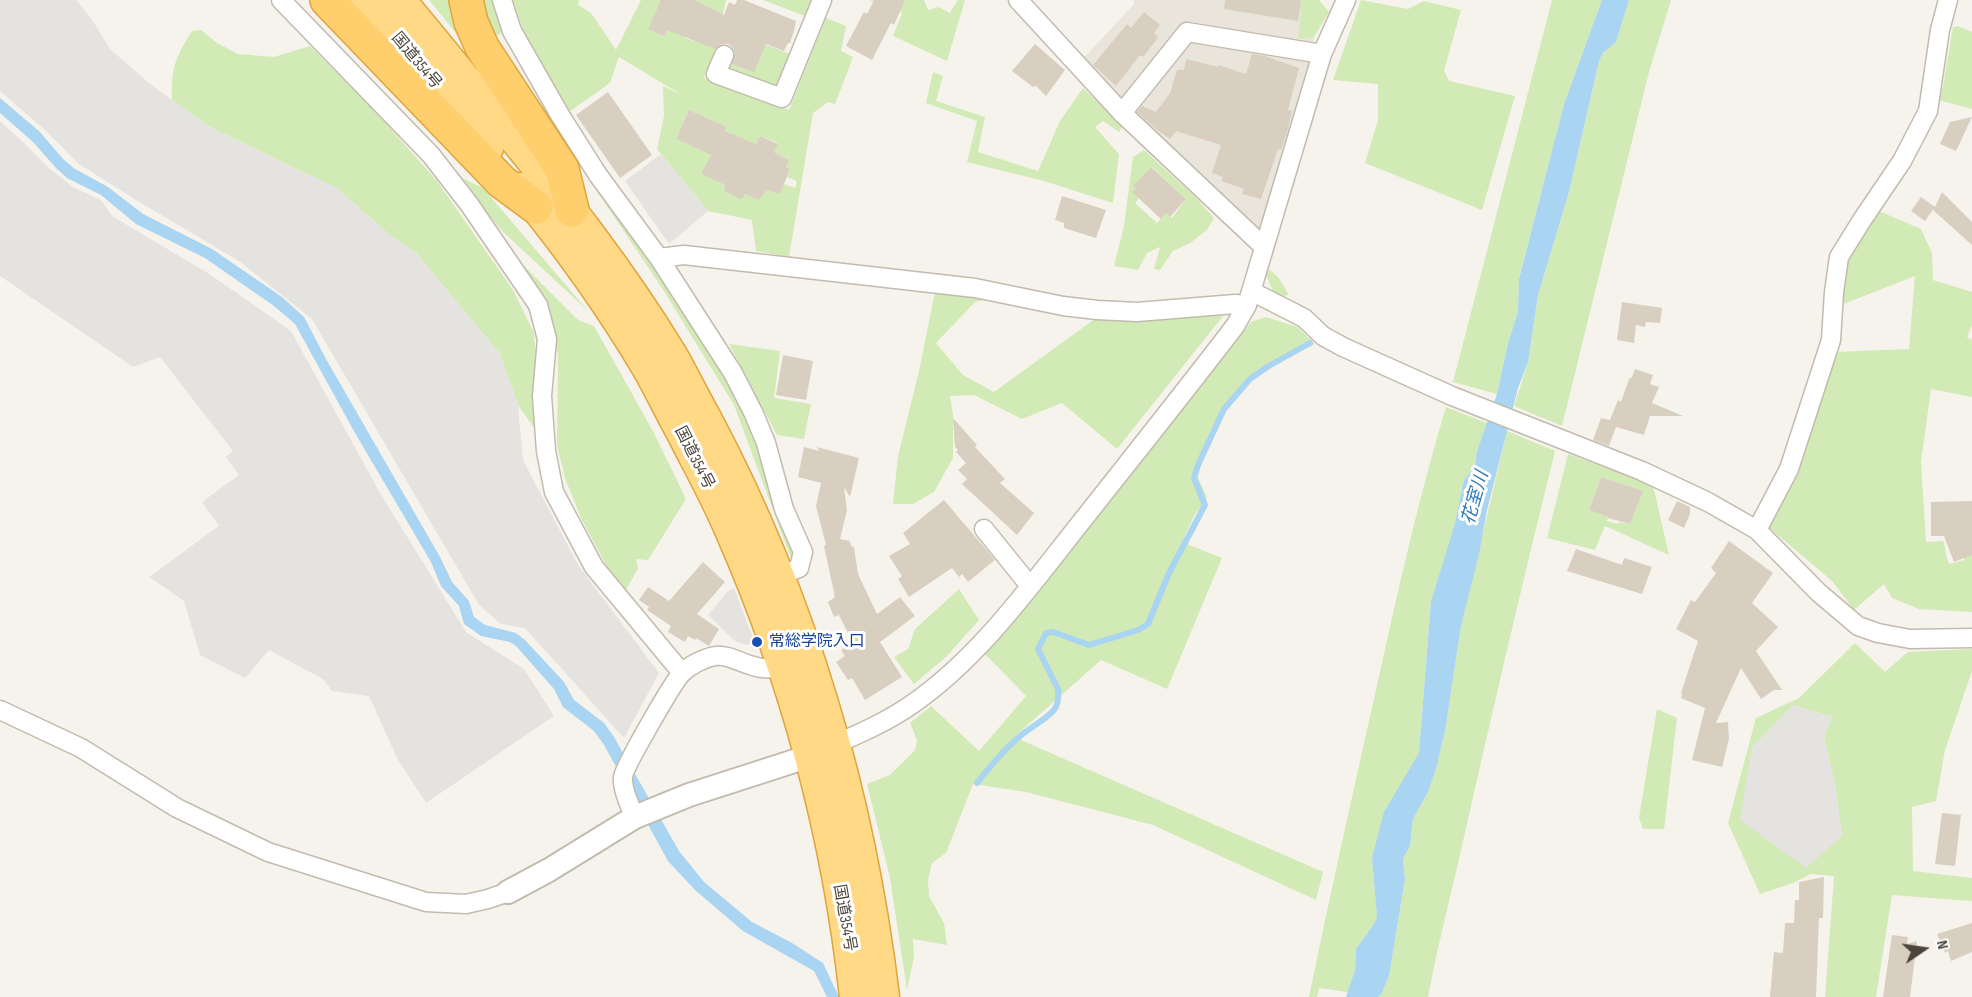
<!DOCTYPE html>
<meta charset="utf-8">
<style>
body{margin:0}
#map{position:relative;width:1972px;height:997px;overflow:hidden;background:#f6f3ec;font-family:"Sofia Sans Condensed",sans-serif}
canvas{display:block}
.north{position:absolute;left:1894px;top:919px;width:60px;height:60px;-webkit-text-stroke:4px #fff;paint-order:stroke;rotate:77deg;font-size:16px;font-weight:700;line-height:24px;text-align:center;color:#4b4439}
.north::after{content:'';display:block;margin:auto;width:21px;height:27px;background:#4b4439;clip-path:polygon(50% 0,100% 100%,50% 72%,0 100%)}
</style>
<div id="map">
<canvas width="1972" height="997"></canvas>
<div class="north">N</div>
</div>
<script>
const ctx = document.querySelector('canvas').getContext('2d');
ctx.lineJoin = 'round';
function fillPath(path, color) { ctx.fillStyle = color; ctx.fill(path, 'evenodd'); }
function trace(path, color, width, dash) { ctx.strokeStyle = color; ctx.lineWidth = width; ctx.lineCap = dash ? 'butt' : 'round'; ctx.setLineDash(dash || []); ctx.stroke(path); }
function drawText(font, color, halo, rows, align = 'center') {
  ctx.font = font + ' "Sofia Sans Condensed","Noto Sans JP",sans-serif'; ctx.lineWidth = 6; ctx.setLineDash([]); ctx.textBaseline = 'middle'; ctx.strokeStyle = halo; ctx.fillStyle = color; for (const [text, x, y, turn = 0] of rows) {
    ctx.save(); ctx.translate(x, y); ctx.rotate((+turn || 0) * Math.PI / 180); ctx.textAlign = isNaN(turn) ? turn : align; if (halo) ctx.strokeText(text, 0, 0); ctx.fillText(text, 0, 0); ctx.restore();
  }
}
fillPath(new Path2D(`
 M1134 0H1319L1329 12 1314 37 1310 68 1261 226 1256 228 1112 95 1082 60 1134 4Z`), '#eae5da');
fillPath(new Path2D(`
 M429 0H459L474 55Z
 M480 0H493L503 32 493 38Z
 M513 0H579L578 5 591 13 616 50 641 0H670L658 8 648 29 664 36 670 24 687 31 685 38 696 42 712 27 719 13 694 0H726L716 47 704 78 789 110 826 18 846 26 841 51 853 57 835 104 828 102 813 113 789 257 756 251 752 220 708 211 657 149 664 116 663 86 682 95 619 57 610 83 569 112 532 56ZM689 110 727 127 725 131 756 144 760 136 778 143 774 152 789 160 786 168 790 170 787 177 797 181 795 188 784 184 780 194 766 190 759 199 745 194 742 200 724 191 725 185 702 174 711 155 676 139Z
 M763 0H812L805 16Z
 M869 0H924L928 10 939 7 950 13 958 0H965L947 61 893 36 902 13Z
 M1293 0H1319L1329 12 1314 37 1298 39 1301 12 1292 10Z
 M1361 0 1408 9 1424 1 1461 10 1444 71 1449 81 1515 96 1482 210 1365 163 1378 120V84L1333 80Z
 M1552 0H1602L1564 104 1519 278 1518 312 1508 343 1497 394 1453 382Z
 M1629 0H1671L1649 72 1562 426 1514 406 1528 362 1538 295 1569 192 1599 61 1603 53 1616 42Z
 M1958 26 1972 32V109L1938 100 1943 87 1953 27Z
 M201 30 217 43 238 54 274 57 310 46 374 110 437 181 513 290 534 333 538 388 535 429 518 405 500 354 416 253 391 236 338 189 208 126 172 100C171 68 175 58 192 31Z
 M740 35 790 54 778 87 726 70Z
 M933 72 943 76 936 101 985 117 978 152 1038 171 1060 121 1083 88 1123 126 1119 132 1103 121 1095 127 1119 154 1113 203 1044 181 967 162 977 121 926 103Z
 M545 105 561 136 693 324 719 368 749 423 795 554 792 561 734 405 662 288 541 108Z
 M1144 150 1194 196 1214 218 1207 230 1190 243 1173 251 1160 270 1154 269 1160 247 1147 253 1138 270 1114 266 1124 226 1133 157ZM1152 167 1186 199 1172 218 1166 213 1157 223 1135 203 1139 198 1133 192 1136 188 1134 186Z
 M460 177 483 188 588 311 500 229Z
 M1879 211 1921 229 1932 253 1933 280 1972 292V325L1967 337 1972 340V397L1931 389 1921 462 1926 542 1943 541C1946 548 1945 558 1950 564L1964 560 1963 553 1972 552V612L1919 609 1892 598 1884 584 1854 610 1832 581 1767 526 1797 477 1835 352 1909 349 1915 276 1841 305 1849 258Z
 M512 254 578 320 594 326 654 433 686 499 648 560 636 559 638 568 625 592 606 565 581 518 565 478 557 445 558 354 546 304Z
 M1270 270 1278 277 1289 295 1283 296 1273 291 1265 273Z
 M935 292 991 298 975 302 936 343 963 375 994 392 1096 318 1223 316 1117 449 1062 403 1022 419 974 395 950 396 953 415V458L934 492 913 504H893L898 456 919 371Z
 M1266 317 1297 327 1315 344 1260 372 1222 407 1194 468 1207 498 1194 516 1182 542 1222 558 1167 689 1101 660 1014 737 1323 872 1316 900 1153 825 1026 792 973 784 946 853 932 863 928 880 929 896 944 923 947 945 913 939 914 957 907 990 890 878 867 784 890 775 915 750 917 740 910 723 931 706 979 751 1026 696 985 654 1078 542 1251 322Z
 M729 344 780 351 774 398 811 404 804 439 777 435Z
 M1446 407 1487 423 1477 451 1475 466 1464 480 1455 523 1431 601 1419 753 1372 858 1377 917 1374 924 1356 949 1355 970 1348 992 1319 988 1317 997H1309C1330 894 1353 792 1376 690 1397 595 1418 500 1446 407Z
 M1507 431 1555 451C1522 584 1491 717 1461 850 1450 899 1437 948 1428 997H1378L1382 993 1389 976 1405 879 1403 859 1410 846 1413 819 1428 792 1436 769 1445 731 1461 626Z
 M1568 454 1653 485 1669 555 1605 526 1595 550 1547 538ZM1601 477 1642 491 1630 524 1619 522 1618 524 1607 521 1608 517 1589 510Z
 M959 589 979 620 946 657 914 684 894 657 908 649 915 629Z
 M1855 643 1885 672 1908 652 1972 649V671L1945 750 1936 801 1912 807 1913 871 1972 878V901L1892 895 1876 997H1825L1834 876 1811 874 1793 883 1760 894 1728 823 1756 718 1799 698ZM1793 705 1832 717 1824 737 1835 785 1842 836Z
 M1657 709 1677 718 1664 829H1643L1639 818Z`), '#d2eab5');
fillPath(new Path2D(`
 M0 0H76L91 18 110 49 149 83 208 126 338 189 391 236 416 253 500 354 518 405 523 460 578 565 659 673 624 738 525 628 501 624 479 605 312 319 239 261 136 200 79 164 46 131 0 91Z
 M0 121 24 143 50 169 73 187 101 200 112 216 211 275 291 331 380 493 466 632 524 669 554 716 426 803 397 758 369 696 332 691 323 679 269 650 245 678 200 655 184 601 149 577 219 526 202 502 239 475 226 457 233 451 160 357 133 367 0 276Z
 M661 154 708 211 669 244 625 181Z
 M734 588 755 643 746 645 735 641 708 615 727 592Z
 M1793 705 1832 717 1824 737 1835 785 1842 836 1806 868 1740 820 1752 747Z`), '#e5e3e0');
fillPath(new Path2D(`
 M1602 0H1629L1616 42 1603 53 1599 61 1569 192 1538 295 1528 362 1518 388 1487 510 1479 554 1461 626 1445 731 1436 769 1428 792 1413 819 1410 846 1403 859 1405 879 1389 976 1382 993 1378 997H1346L1355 970 1356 949 1374 924 1377 917 1372 858 1384 812 1419 753 1431 601 1455 523 1464 480 1475 466 1477 451 1497 394 1508 343 1518 312 1519 279 1564 104Z
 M0 98 40 132 64 160 75 169 108 187 143 214 212 249 282 297 304 317 326 359 440 557 452 582 469 601 474 617 485 625 516 633 525 640 564 682 574 700 604 723 614 737 679 851 704 882 752 922 792 943 823 963 839 997H827L814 971 743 931 695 890 668 861 604 745 594 731 563 707 554 689 516 646 510 642 481 636 464 624 459 606 441 586 431 562 355 433 295 324 274 306 205 258 136 224 101 195 67 178 56 168 33 142 0 113Z`), '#a9d4f2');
trace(new Path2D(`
 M977 783C990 767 1003 750 1019 737 1029 728 1044 721 1053 711 1058 706 1059 696 1058 689L1038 649 1046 633 1053 632 1089 645 1138 630 1148 624 1169 573 1205 505 1194 478 1198 465 1224 409 1250 379 1267 367 1310 343`), '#a9d4f2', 6);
fillPath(new Path2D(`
 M661 0H694L724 15 729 2 735 5 737 0H744L796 21 794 31 790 43H788L784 51 766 44 754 72 732 64 735 53 733 48 728 44H722L715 49 667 30 664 36 648 29Z
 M874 0H905L894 25 891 23 872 60 846 46 864 12 867 14Z
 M1225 0H1301L1298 21 1224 9Z
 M1144 12 1160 25 1154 33 1158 38 1143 57 1140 55 1116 86 1093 65 1127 24 1131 28Z
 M1035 44 1065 70 1046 96 1036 86 1033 87 1012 71Z
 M1252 54 1265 56 1299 68 1288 110 1292 111 1288 129 1281 150 1278 149 1261 199 1242 194 1244 189 1221 181 1223 177 1212 173 1221 145 1176 131 1170 139 1156 129 1137 112 1142 106 1156 112 1170 93 1177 70H1184L1186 59 1218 67V65L1246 74Z
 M608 92 652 155 620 178 576 115Z
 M689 110 727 127 725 131 756 144 760 136 778 144 774 152 789 160 786 168 790 169 780 194 766 190 759 200 745 194 742 200 724 191 725 185 701 174 711 155 676 139Z
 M1972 117 1956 151 1940 144 1950 122Z
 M1151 167 1186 199 1170 217 1166 213 1161 219 1132 192 1136 188 1133 186Z
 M1942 192 1972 222V245L1933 210 1934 208 1925 221 1911 211 1921 197 1935 207Z
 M1062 196 1106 210 1096 238 1064 228V223L1055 220Z
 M1622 302 1662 308 1660 323 1646 322 1645 327 1636 325 1634 343 1617 340Z
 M783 355 813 361 806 400 776 395Z
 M1635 369 1653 375 1650 384 1659 387 1652 403 1683 416H1650L1644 435 1616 427 1609 446 1593 440 1601 418 1610 420 1618 400 1621 402 1629 379 1632 377Z
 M953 418 977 445 975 447 1005 479 1000 483 1034 513 1017 535 962 484 967 479 958 470 966 463 956 452 958 450 955 447Z
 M804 447 819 451 817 447 859 458 850 497 844 487 847 510 840 539 850 541 851 546 854 547 858 574 877 614 900 597 915 616 880 642 902 677 865 700 852 678 848 680 836 662 845 656 841 650 853 643 839 615 834 617 828 602 835 597 824 546 826 545 816 506 821 483 798 477Z
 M1601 477 1643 491 1630 524 1608 518V517L1589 510Z
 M944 500 995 560 968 582 962 574 959 577 952 568 909 597 898 579 902 576 889 556 910 544 903 533Z
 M1677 501 1690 507V514L1684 528 1668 520Z
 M1972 501V555L1954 562 1944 536H1931V502Z
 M1729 541 1773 573 1752 603 1778 627 1756 651 1782 690H1774L1761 699 1741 668 1716 723 1728 722 1729 739 1722 767 1692 760 1705 708 1681 698 1682 693H1681L1698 641 1676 629 1691 600 1695 602 1716 573 1711 568Z
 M1576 549 1622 565 1624 558 1652 567 1642 594 1567 571Z
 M703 562 725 582 697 614 719 629 709 646 696 638 695 640 688 636 685 642 668 632 671 626 647 610 649 607 639 600 648 587 669 601Z
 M1942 813 1961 815 1955 866 1935 864Z
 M1824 877 1823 918H1819L1816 997H1770L1774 952 1783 953 1785 923H1794L1795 900H1799V882Z
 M1972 923V952L1951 961 1948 951 1945 953 1937 934Z
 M1892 935 1908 937 1907 944 1917 941 1910 997H1883Z`), '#d8cfc1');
const minor = new Path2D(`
 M281 0 431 155 469 204 538 305 547 339 542 396 546 451 554 492 594 567 682 673
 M502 0 512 31 560 115 598 175 659 258 733 373 754 414 766 443 784 509 803 552 799 568 772 579
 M1018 0 1122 113 1264 247
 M724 55 716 74 782 98 822 0
 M1122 113 1187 32 1322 54
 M659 258 684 255 975 288 1063 306 1097 310 1137 312 1235 304 1247 305
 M1251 291 1304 318 1323 336 1343 347 1452 396 1642 471 1708 502 1757 530 1818 592 1858 626 1878 633 1910 639 1972 638
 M984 529 1030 586
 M1757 530 1789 469 1831 340 1834 292 1839 257 1862 220 1902 161 1928 111 1940 30 1948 0
 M0 710 81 748 177 808 268 852 426 902 466 904 488 899 508 892
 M827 748C856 735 885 723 911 705 978 659 1028 589 1078 526 1130 460 1183 394 1235 326L1247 305 1322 54 1346 0
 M635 817C630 807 622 788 623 777 624 767 673 682 682 673 690 665 704 658 715 656 726 654 740 662 750 665 763 670 778 669 791 665`);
const tertiary = new Path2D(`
 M508 892 549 870 635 817 689 795 810 756`);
const trunk = new Path2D(`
 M365 0 488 148
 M400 0C433 39 465 79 497 118 561 195 620 270 672 355 684 376 695 399 707 420 802 599 860 796 884 997
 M520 188C567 245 610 305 648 369 660 390 670 412 682 433 698 465 716 497 730 530 795 677 838 837 855 997`);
const motorway = new Path2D(`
 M327 0 502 182 536 207
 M466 0 471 22 482 47 562 169 572 210`);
trace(minor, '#c2bbae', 21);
trace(tertiary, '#c2bbae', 26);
trace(trunk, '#e0a43c', 33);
trace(motorway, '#e0a43c', 36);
trace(minor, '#fff', 18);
trace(tertiary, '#fff', 22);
trace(trunk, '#ffd985', 30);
trace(motorway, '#ffcf6e', 33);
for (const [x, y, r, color] of [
 [757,642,6,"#1a4fb4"]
]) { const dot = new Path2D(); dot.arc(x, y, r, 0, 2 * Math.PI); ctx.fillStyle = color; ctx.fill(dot); trace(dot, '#fff', 2); }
drawText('16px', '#4b4439', '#fff', [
 ["国道354号",416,61,50],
 ["国道354号",694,458,63],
 ["国道354号",844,918,80]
]);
drawText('16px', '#164399', '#fff', [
 ["常総学院入口",769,642]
], 'left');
drawText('italic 18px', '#2e7ab2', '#fff', [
 ["花室川",1476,498,-74]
]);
</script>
